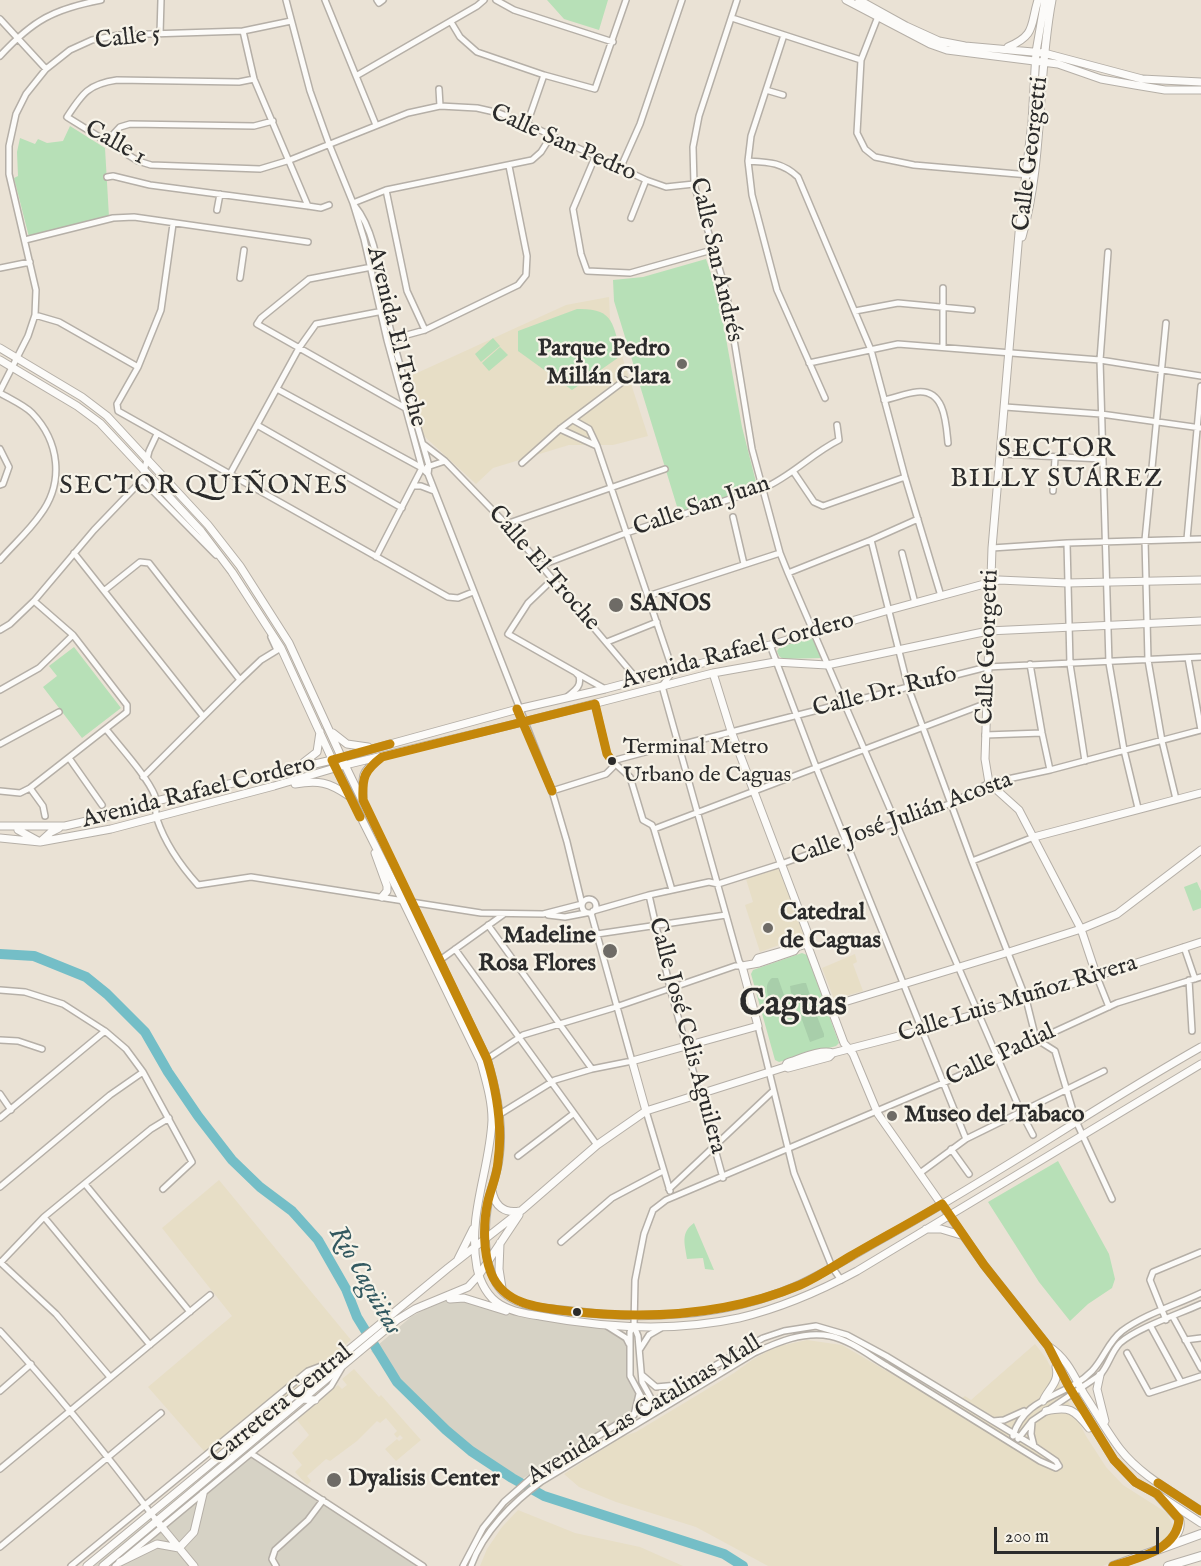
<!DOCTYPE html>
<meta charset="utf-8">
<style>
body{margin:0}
#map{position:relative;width:1201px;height:1566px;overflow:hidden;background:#eae2d5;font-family:"IM FELL English",serif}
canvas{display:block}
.scale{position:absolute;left:994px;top:1527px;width:165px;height:27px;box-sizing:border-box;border:3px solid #2b2b2b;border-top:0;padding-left:8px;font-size:18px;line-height:21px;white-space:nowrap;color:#2b2b2b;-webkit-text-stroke:4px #f7f3e8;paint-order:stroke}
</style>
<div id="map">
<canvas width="1201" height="1566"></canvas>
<div class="scale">200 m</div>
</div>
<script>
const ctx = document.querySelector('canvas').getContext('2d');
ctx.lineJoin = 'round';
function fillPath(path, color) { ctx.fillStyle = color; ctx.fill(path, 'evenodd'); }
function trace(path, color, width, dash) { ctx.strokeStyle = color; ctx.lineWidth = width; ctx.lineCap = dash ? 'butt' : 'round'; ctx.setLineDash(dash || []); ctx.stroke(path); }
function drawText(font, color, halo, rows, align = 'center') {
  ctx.font = font + ' "IM FELL English",serif'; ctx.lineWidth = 4.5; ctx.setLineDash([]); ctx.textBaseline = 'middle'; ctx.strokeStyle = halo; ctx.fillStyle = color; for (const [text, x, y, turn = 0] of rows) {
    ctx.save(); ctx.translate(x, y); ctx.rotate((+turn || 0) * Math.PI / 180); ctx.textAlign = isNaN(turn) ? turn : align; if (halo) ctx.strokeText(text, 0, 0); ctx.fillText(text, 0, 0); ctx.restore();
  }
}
fillPath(new Path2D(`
 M609 297 610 319 648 436 613 445H569L493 468 476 484 424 436 406 378 566 305Z
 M779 868 804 936 760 952 745 905 753 902 746 879Z
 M855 954 857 962 853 964 863 991 834 999 822 968Z
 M219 1180 351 1340 346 1344 347 1347 211 1459 148 1387 232 1316 162 1228Z
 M807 1340 842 1345 950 1408 965 1396 971 1400 1035 1344 1046 1358 1086 1436 1106 1467 1123 1485 1167 1513 1173 1526 1166 1540 1103 1566H768L696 1527 616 1502 579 1487 564 1474 622 1437 636 1432 734 1373 752 1360 775 1347Z
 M354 1369 379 1397 381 1395 421 1440 396 1461 385 1449 397 1439 399 1441 403 1438 400 1435 397 1438 394 1434 397 1431 386 1418 380 1423 377 1421 357 1441 330 1461 326 1459 307 1476 311 1481 307 1485 295 1472 302 1465 292 1453 309 1435 297 1420 338 1385 342 1389 347 1385 342 1379Z
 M518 1510 575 1533 640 1547 683 1566H480L487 1549 502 1527Z`), '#e7dec6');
fillPath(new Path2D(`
 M448 1298 499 1308 530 1309 581 1317 626 1339 628 1375 637 1397 630 1412 522 1479 449 1436 371 1351 412 1316Z
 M247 1440 253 1454 279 1473 428 1566H94Z`), '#d6d2c5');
fillPath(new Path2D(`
 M547 0H608L599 30 564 19Z
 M70 126 105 148 109 217 29 237 14 178 18 176 17 152 20 138 35 144 38 139 47 143 63 141Z
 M706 259 718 294 742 427 757 486 679 513 614 301 613 280 643 277Z
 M577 309C615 308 612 324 622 355L572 390 518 351V331Z
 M493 338 500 346 481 362 475 354Z
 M500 347 508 355 489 371 482 363Z
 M810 638 814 640 821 656 820 658 783 659 779 656 777 651 780 647Z
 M74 647 121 708 82 738 43 687 57 676 49 666Z
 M1197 882 1201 891V908L1193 911 1184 887Z
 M802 953 807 955 839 1043 836 1046 779 1062 775 1060 751 974 753 970Z
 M1058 1161 1109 1254 1115 1279 1112 1288 1088 1304 1070 1321 1039 1282 988 1202Z
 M694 1223 714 1270 705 1269 703 1258 687 1259C685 1244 680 1233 694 1223Z`), '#b7e0b7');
fillPath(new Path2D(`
 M772 978H778L784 995 781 1006 771 1005C768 995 763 985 772 978Z
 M803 983H806L810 995 800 1000 791 993 790 986Z
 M813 1006 824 1034V1037L810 1042 801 1017 804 1009Z`), '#a8ceaa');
trace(new Path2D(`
 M0 954 34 956 86 977 107 994 145 1032 168 1072 198 1116 232 1160 260 1187 292 1211 318 1240 346 1289 357 1317 397 1382 446 1430 471 1451 512 1478 544 1496 724 1554 743 1566`), '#74bec7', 10);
const minor = new Path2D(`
 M325 0 376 125
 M377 0 379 3 383 0
 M496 0 514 10 613 42
 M737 0 699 116 693 147 694 184 726 291 752 449 780 553 788 573 1021 1112 1033 1135
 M879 14 861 60 857 133 865 149 875 157 914 165 1029 175
 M732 18 861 60
 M0 19 46 69
 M451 22 460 37 477 52 544 75 595 89 626 0
 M243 31 254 79 308 206
 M160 34 161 0
 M784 35 751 136 748 161 752 195 777 290 825 398
 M0 56C33 20 54 9 101 0
 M356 76 477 6 484 0
 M254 79 239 82 117 80C88 84 82 94 67 117L138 161 151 165 260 169 290 160 408 113 440 106 477 108 499 113 527 124 646 180 666 187 694 184
 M439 89 440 106
 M766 90 783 95
 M527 124 544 75
 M107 141 120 127 130 124 254 126 273 121
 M595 157 573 209 581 254 587 271 630 273 712 250
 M748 161C768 162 782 162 798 177L871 350 905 477 941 596
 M620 169 640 124 682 0
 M107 177 113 176 150 185 308 206 321 208 329 205
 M386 190 407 291 425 330
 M353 203 386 190 532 160 541 152 551 136
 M355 206C378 234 380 285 388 320 400 369 415 417 429 466L428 474
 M217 210 220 194
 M631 218 646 180
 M173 224 161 310 138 367 117 404 118 411 448 597 458 598 473 592
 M25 240 113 218 134 217 308 242
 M1108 252 1100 360 1109 663 1124 750 1138 808
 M377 266 309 279 261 318 257 324 414 413
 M0 268 30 262
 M240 278 244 250
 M943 288V347
 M855 311 898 303 972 310
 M35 315 59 322 138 367
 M1166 323 1145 540 1148 660 1162 741 1176 799
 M392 339 425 330 518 285 526 275 527 256 509 166
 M809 363 898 344 1100 360 1201 376
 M277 389 422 468
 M0 391 28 336 35 315 36 290 9 174V146L16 114 26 94 46 69 70 50 92 40 119 35 243 31 291 21
 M0 393C10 399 24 405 32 413 59 441 65 482 40 515 29 531 13 545 0 560
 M884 400C895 398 906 393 917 392 945 389 946 423 948 443
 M1005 407 1101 414 1201 428
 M573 420 589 429 597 446
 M257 425 402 508
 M423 444 445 461 506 524 637 679
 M0 449 9 467 3 484 0 485
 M1001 454 1102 459
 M522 463 560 429 625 380
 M427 467 445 461
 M793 471 814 502 823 506 905 477
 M230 474 299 348 316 324 383 311
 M142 480 216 555
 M413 486H421L434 491
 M1053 491 1055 458
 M733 517 744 564
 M506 524 665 469
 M1187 539 1201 386
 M871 540 908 687 972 861 1026 999 1036 1039 1055 1051 1076 1121 1112 1199
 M1067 543 1070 664 1085 761
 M992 548 1067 543 1201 539
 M74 553 203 716
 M902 553 915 603
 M376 557 422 468
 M542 565 626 533 764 488C793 475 811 454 839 440L837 425
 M788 573 871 540 918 519
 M553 579 528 603 508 634 605 689
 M105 590 140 562 149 563 240 680
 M648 596 780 553
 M0 630 10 624 34 601 94 530 142 480 149 451 157 434
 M271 637 277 650
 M607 642 657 622
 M770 645 816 767 966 1139
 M1188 658 1201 730
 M1030 664 1042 733 1050 770
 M0 690 39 668 73 635
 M567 697C574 691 582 687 579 676L575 672
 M595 704 607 754 612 761 679 743
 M106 729C120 747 147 776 155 796 158 803 154 812 157 819 165 843 181 866 198 885L251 877 481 913 543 914 582 904 567 842 552 791 428 474 422 468 387 340 364 239 353 203 329 144 310 91 286 0
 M985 735 1042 733
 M0 744 59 712
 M680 745 987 667 1201 657
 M69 758 102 805
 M143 777 240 680 261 660 279 649
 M30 788 43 806 45 816
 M0 791 20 793 30 788 127 712V705L73 635 34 601
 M552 791 606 774 613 767 612 761 630 777 643 820 652 825 654 829 672 890
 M654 829 987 703
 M972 861 1034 837
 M649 895 670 988 723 1178
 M582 906a7 7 0 1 1 14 0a7 7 0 1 1-14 0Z
 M593 911 649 895 709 882 718 884 781 864 952 803 989 783 1050 770 1201 730
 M548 915 565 917 586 913
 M488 925 592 1069
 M597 934 726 915
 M1184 947 1195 979
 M455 949 597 1145
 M440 960 504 914
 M1097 977 1109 1007
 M1189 980 1192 1031
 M0 990 25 992 63 1004 105 1031 126 1049 143 1072 192 1162 163 1189
 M758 1026 794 1173 832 1267 841 1280
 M0 1040 18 1041 42 1049
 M487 1059 523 1035 613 1008 735 966H742L739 961 662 686 673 671 597 446 560 429
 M0 1094 11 1110
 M646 1111 670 1191
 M500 1114 555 1080 592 1069 632 1061 591 913
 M0 1118 105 1031
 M951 1149 969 1174
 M518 1156 573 1114
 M920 1173 966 1139 1104 1071
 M85 1184 190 1312
 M0 1187 110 1095 143 1072
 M669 1189 773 1091
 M44 1217 150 1345
 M561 1242 612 1198 663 1171
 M0 1262 56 1314 110 1377
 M1 1262 44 1217 151 1129 169 1118
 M1173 1317 1201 1368
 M1166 1320 1150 1280 1153 1272 1201 1252
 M607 1326 626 1338 629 1344
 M634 1326 638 1336 642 1382 658 1411
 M1151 1327 1181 1382
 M0 1331C56 1391 107 1455 156 1520
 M1185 1340 1201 1338
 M640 1349 649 1335 661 1328
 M1127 1353 1149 1393 1201 1376
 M642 1375 656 1387 678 1385
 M0 1391 31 1364
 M634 1415 639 1394
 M651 1415 630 1376V1332L634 1326 635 1280 644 1234 653 1210 666 1200 943 1083 1117 1003 1201 977
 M993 1421 1004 1420 1024 1411
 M1032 1422 1031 1434 1034 1446
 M1013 1436C1025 1395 1066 1398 1092 1371 1104 1358 1108 1342 1122 1331 1145 1314 1176 1305 1201 1293
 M1018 1439 1032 1421 1100 1375C1109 1365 1111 1352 1120 1343 1137 1328 1179 1314 1201 1304
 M252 1454 423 1566
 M0 1469 210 1295
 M0 1547 161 1413
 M71 1566 308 1371 332 1362
 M115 1566 315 1400 331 1386 341 1369
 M276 1566 272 1559 275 1550 308 1520 323 1500
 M463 1566 483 1528 504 1502 537 1473 683 1384 763 1338 784 1331 816 1326 847 1335 886 1356 1034 1446 1056 1461 1059 1466
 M471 1566C483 1532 513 1502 542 1481L754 1353C778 1342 803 1331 830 1336 850 1340 870 1356 887 1366 938 1398 989 1429 1040 1461L1056 1468 1059 1466`);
const major = new Path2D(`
 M846 0 930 44 947 50 1058 64 1101 79 1135 85 1165 90H1201
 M859 0 906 26 939 41 965 46 1044 53 1142 79 1201 82
 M1045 0 1036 52 1032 122 1019 233 992 548 985 759 989 783 1019 810 1081 929 1097 977
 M1008 47C1036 35 1030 26 1038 0
 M1022 237C1044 160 1037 78 1052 0
 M0 348 82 397 107 416 208 525 240 566 289 643 345 765 487 1059C497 1091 504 1125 499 1159 497 1174 491 1188 488 1203 484 1227 483 1261 496 1283 511 1309 547 1308 574 1311 645 1321 726 1316 794 1287 826 1273 856 1253 887 1236 994 1177 1095 1107 1201 1047
 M0 360 77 406 100 423 201 531 232 572 281 648 336 768 403 901 481 1062C486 1081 492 1100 492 1120 490 1170 467 1215 477 1268 480 1282 488 1298 501 1305 513 1312 527 1314 540 1316 605 1328 674 1332 739 1318 781 1308 820 1291 857 1271L1201 1064
 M713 673 731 731 808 934 807 944 844 1043 853 1054 878 1114 984 1265 1048 1346 1069 1387 1114 1460 1135 1482 1157 1494 1201 1523
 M333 733 347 744 368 747
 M299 766 317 752 320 732
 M295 784C318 780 329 782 349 796
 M363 798C362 776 361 772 379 759
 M0 826H65L113 815 156 801 332 760 518 709 605 689 770 645 889 610 999 580 1067 583 1201 580
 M18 830 40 842 51 832 59 828
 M1034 837 1201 793
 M0 838 40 842 111 829 274 786 345 765 523 722 713 673 775 662 827 665 988 631 1201 621
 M375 853 387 886V891L382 897
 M755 963 758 958 807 944
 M831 1006 1009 952 1081 929 1117 914 1201 850
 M785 1067 787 1063C800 1059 820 1049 833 1053
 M646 1111 632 1061 758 1026 742 966 759 963 794 951 797 947
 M492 1191C495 1206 504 1214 520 1211
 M926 1229H941L961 1235
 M500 1243 499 1269 502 1288
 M458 1259 473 1229
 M450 1299 464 1298 506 1311
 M1048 1346C1067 1358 1074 1376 1084 1394 1096 1412 1107 1432 1120 1449 1141 1476 1173 1492 1201 1511
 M1100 1375 1097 1389 1105 1421
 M302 1399 315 1400
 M1043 1401C1048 1389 1060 1382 1056 1367
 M1046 1411C1069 1406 1074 1409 1089 1428
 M156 1520 194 1566
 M179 1548 194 1532 203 1494
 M120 1562 157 1544 179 1548
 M87 1566 448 1268 522 1210 597 1145 646 1111 785 1067 788 1068 829 1057 833 1053 922 1030 1026 999 1201 942
 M103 1566 397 1320 415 1309 468 1287 479 1275 519 1215`);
const highway = new Path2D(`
 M1157 1494 1179 1519C1182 1531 1175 1537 1166 1544
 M1113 1566 1201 1534
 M1168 1566 1201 1556`);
trace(minor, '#b5afa7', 8);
trace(major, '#b5afa7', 9);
trace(highway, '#b5afa7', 10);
trace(minor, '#fcfbf9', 5);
trace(major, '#fcfbf9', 7);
trace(highway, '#fcfbf9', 8);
trace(new Path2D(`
 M517 709 552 791
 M612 761 607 754 595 704 382 757C364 771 362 777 363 800L487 1059C497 1092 503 1127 498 1162 497 1176 491 1188 488 1201 483 1223 483 1252 491 1273 504 1305 539 1308 568 1311 647 1320 726 1316 800 1285 818 1277 834 1266 851 1256 882 1238 912 1222 942 1204L984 1265 1048 1346 1069 1387 1114 1460 1135 1482 1157 1494 1179 1519C1177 1550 1138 1558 1113 1566
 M360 817 332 760 390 744
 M1158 1483 1201 1511`), '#c4870b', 9);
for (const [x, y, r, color] of [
 [682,364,6,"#6e6b66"],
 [616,605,8,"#6e6b66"],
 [612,761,5,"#2b2b2b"],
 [768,928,6,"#6e6b66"],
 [610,951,8,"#6e6b66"],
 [892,1116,6,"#6e6b66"],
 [577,1312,5,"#2b2b2b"],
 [334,1480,8,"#6e6b66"]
]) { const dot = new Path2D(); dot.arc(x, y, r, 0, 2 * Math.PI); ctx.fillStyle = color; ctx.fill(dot); trace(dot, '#f7f3e8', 2); }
drawText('22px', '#2b2b2b', '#f7f3e8', [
 ["Terminal Metro",623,748],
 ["Urbano de Caguas",623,776]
], 'left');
drawText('24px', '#2b2b2b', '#f7f3e8', [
 ["Calle 5",128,39,-7],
 ["Calle 1",115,144,29],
 ["Calle San Pedro",563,144,24],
 ["Calle Georgetti",1032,154,-83],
 ["Calle San Andrés",715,260,77],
 ["Avenida El Troche",395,337,76],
 ["Calle San Juan",702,507,-19],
 ["Calle El Troche",543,569,49],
 ["Calle Georgetti",989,647,-88],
 ["Avenida Rafael Cordero",738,652,-15],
 ["Calle Dr. Rufo",885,693,-14],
 ["Avenida Rafael Cordero",199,793,-14],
 ["Calle José Julián Acosta",902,820,-20],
 ["Calle Luis Muñoz Rivera",1018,1000,-17],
 ["Calle José Celis Aguilera",686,1036,75],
 ["Calle Padial",1001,1056,-25],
 ["Carretera Central",282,1405,-39],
 ["Avenida Las Catalinas Mall",645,1411,-31]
]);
drawText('bold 24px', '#2b2b2b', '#f7f3e8', [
 ["Parque Pedro",670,350,"right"],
 ["Millán Clara",670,378,"right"],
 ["SANOS",630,605],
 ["Catedral",780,914],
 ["de Caguas",780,942],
 ["Madeline",596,937,"right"],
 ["Rosa Flores",596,965,"right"],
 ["Museo del Tabaco",904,1116],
 ["Dyalisis Center",348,1480]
], 'left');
ctx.letterSpacing = '1.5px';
drawText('26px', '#2b2b2b', '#f7f3e8', [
 ["SECTOR",1057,451],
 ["BILLY SUÁREZ",1057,481],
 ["SECTOR QUIÑONES",204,488]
]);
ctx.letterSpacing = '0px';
drawText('italic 26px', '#335960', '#f7f3e8', [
 ["Río Cagüitas",364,1281,60]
]);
drawText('bold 36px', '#2b2b2b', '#f7f3e8', [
 ["Caguas",793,1007]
]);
</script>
